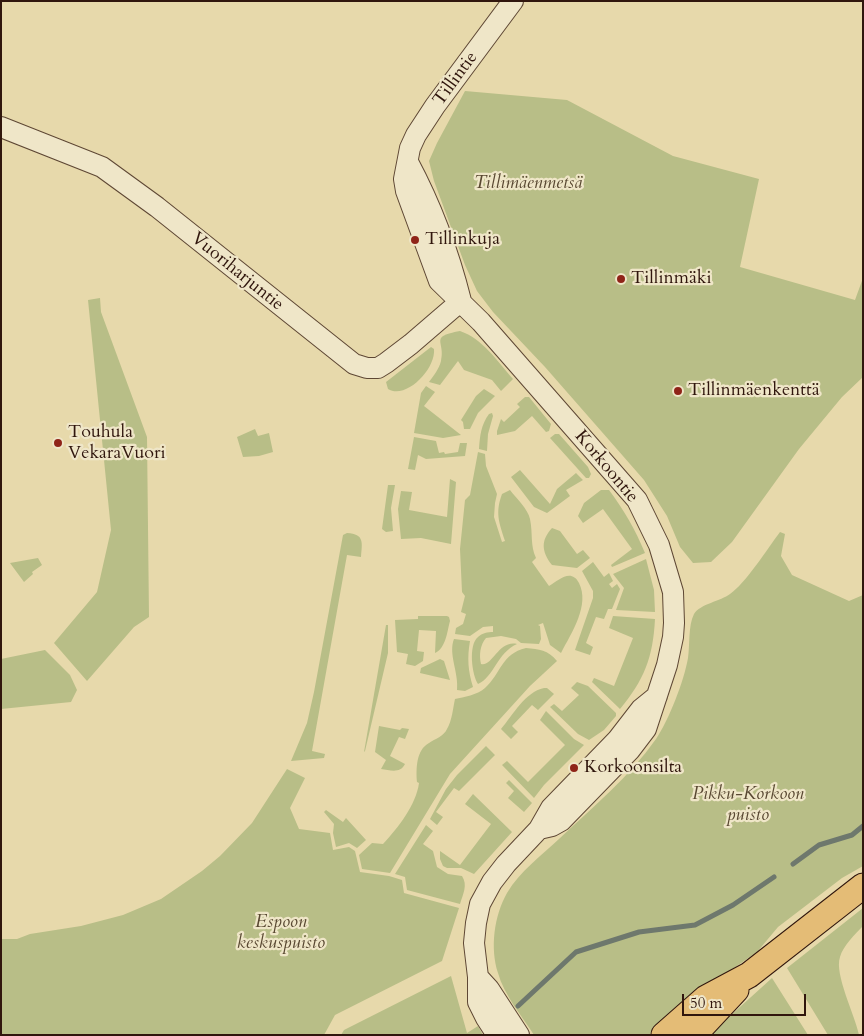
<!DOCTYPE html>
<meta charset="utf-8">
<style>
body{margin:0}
#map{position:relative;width:864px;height:1036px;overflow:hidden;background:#e7d9ab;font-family:Cardo,serif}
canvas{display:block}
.frame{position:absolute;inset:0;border:2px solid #30160d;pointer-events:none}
.scale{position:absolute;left:682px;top:994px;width:124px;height:22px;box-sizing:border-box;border:2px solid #30160d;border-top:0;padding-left:6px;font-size:15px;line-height:18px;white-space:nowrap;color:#30160d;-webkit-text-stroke:4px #efe6c8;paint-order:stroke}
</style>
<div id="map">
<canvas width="864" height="1036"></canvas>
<div class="frame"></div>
<div class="scale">50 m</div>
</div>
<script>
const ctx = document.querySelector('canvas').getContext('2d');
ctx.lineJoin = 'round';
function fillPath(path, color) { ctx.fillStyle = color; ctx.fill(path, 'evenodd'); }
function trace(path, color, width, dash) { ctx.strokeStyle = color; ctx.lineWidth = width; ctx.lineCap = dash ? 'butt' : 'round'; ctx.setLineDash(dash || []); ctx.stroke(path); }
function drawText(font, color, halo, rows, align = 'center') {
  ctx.font = font + ' Cardo,serif'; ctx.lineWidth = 4.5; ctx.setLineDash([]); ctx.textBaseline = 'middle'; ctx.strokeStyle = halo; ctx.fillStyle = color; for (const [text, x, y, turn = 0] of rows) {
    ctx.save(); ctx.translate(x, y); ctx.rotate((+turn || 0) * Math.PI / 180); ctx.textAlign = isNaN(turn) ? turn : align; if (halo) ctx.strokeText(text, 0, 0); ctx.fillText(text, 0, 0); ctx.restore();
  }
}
fillPath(new Path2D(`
 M465 91 567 100 673 156 759 179 740 267 855 300 863 278V377L842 397 799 449 732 542 711 562 693 563 680 547 667 516 644 480 545 367 493 312 477 291 465 265 434 181 429 161 437 143Z
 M100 298 101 312 147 437 149 617 134 627 87 681 54 643 97 592 111 530 88 300Z
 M460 331C483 339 497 361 513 379L501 391 492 380 464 370 458 361 440 385 429 382C434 375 439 369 441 361 446 341 428 337 460 331Z
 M431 347 434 349C436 369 406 400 388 389L386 382Z
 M426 386 435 392 424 406 461 435 443 438 414 433 421 393Z
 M484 389 495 396 478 413 470 429H464L463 422 461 420 476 396Z
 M525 397H529L551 424 549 431 546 432 532 416 515 431 497 435V431L501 419 504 422 520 407 517 404Z
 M492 413 493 416 488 434 487 451 479 449C480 435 481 425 489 414Z
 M255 429 258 436 269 433 273 452 259 456 243 457 237 437Z
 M555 434H559L588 467 591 474 589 478H586L550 438Z
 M414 437 436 441 439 453 444 452 445 454 458 452 460 443H467L465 456 426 459 418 455 415 470 408 469Z
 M478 452 485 454 486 466 497 494 495 503 494 517 502 542 505 541C499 522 495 513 502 494L510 490C516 498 528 509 530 519 533 533 530 545 536 558L532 562 549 586C559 580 571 568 579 583 590 605 572 632 561 653L550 645 543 623 538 625 540 626 541 639 539 644 521 643 516 639 501 636 486 638C480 645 479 655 481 664 493 667 498 640 517 644 497 653 494 677 478 684 472 675 468 645 478 637 482 633 488 632 493 632V626L483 627 470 636 455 634 456 628 463 624 466 614 461 612 465 596 462 592 460 549 465 500 470 495Z
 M520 470 550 504 557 489 576 473 583 480 566 490 570 496 547 513 534 507 511 477Z
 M450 479 456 482 451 544 421 538 401 539 398 509 401 491 412 492 409 510 447 517Z
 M388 485H395L391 508 393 531 386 532 382 529Z
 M601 490H609C624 510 635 529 645 553L612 567 611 565 632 549 603 509 583 523 578 516 584 503Z
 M552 528 560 531 577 554 583 550 590 558 577 568 552 565C541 551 541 540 552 528Z
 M780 532 785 534 781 556 792 575 849 601 863 595V866L842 878 778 927 757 952 682 1004 649 1035H534C522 1016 504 995 498 973 490 948 494 916 507 893 520 871 541 856 559 839 593 807 629 777 656 739 669 720 684 681 688 658 690 645 688 626 694 614 700 604 721 601 730 594 745 584 768 548 780 532Z
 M347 533C365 534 362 543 361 557L347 555 312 751 325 754 324 758 291 761 307 723 314 692 343 535Z
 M38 558 42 565 32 572 33 574 24 582 10 563Z
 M646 559 654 590 655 612 616 610 624 588 613 574Z
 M593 562 604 577 609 573 613 581 609 584 612 588 617 584 620 589 612 609H608L604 619 596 617 586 643 593 647 590 655 575 650 593 598V591L582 571Z
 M418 616H447L449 617 450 621C447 632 446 648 435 653L436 631 419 630 417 651 424 652 423 661 415 666 406 664 408 654 397 652 395 620 418 619Z
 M613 616 655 619C653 658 644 680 620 709L592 682 594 678 614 686 633 638 609 628Z
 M386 625H388V653L365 751 364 752Z
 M454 639 470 641C467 658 468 671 473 687L465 691 457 690C459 673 448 654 454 639Z
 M526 648C539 649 548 650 557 661L530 686 450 774 390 873 362 869 359 855 372 843 383 844C398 828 416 805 419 783L417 782C416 769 416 750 429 743 435 739 444 736 447 729 452 721 453 708 455 699 464 697 477 695 485 688 501 674 501 654 526 648Z
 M45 650 70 675 77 690 71 702 1 709V659Z
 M440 659 444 661 450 680 420 673 421 668Z
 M577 682 588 686 616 713V716L604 730 589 740 578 734 550 707 554 704 562 711 579 695 571 688Z
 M544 688H547L554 694 538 710 532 705 512 726 518 732 511 739 501 729C513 715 525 692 544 688Z
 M546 711 574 739 584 745 544 785 534 798 502 765 507 761 528 782 565 745 540 720Z
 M379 726 400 730 402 728 409 729 405 739 399 737 390 756 405 764C400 774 390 770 381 769L386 760 375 752Z
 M486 746 495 755 459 791 454 788 436 812 443 817 437 825 430 819 446 789 457 775Z
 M287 769 305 778 290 808 299 829 330 833 333 850 349 847 355 851 360 872 389 876 402 880 404 893 459 908 442 961 335 1015 324 1035H1V939H17L30 934 81 926 123 915 161 899 202 871 220 856 252 823Z
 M509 780 532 803 524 812 508 798 514 791 506 783Z
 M473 794 512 832 474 874 461 868H447L443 866 440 859V851L460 865 491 824 465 804Z
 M326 810 343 822 346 818 366 840 357 848 349 843 336 847 333 833 334 824 324 812Z
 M426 825 433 831 423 844 433 851 437 867 448 874 462 876C468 885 463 894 460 904L407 890 405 877 395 874Z
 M863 908V926C855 934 843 946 840 957 834 974 855 1015 859 1035H828L787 968Z
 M451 976 467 1033 478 1026 483 1035H341L344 1030Z
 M772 978 808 1035H709Z`), '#b8be87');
trace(new Path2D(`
 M793 864 819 845 852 835 863 826
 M518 1006 576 952 639 932 695 925 733 905 774 877`), '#6e786d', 5);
const tertiary = new Path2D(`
 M513 1 435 106 416 135 410 148 404 179 406 191 439 281 481 322 637 500 659 545 673 592 674 623 673 637 667 665 646 729 630 750 561 821 552 826 539 829
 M1 127 102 167 157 207 354 364 367 368H378L386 363 411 344 461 301
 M408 162C431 205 449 253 461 301
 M478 977 489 989 519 1035
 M497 1035 486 1018 478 1002V977L474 943 476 923 480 904 492 882 506 864 539 829 551 808 617 740 641 709 657 696`);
const primary = new Path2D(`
 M664 1035 706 998 749 975 863 886
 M694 1035 736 990`);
trace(tertiary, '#5e4734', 22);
trace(primary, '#30160d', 27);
trace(tertiary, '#efe6c8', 20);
trace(primary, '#e4bc76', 25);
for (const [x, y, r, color] of [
 [415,240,5,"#8f2418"],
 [621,279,5,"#8f2418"],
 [678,391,5,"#8f2418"],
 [58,443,5,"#8f2418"],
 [574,768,5,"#8f2418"]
]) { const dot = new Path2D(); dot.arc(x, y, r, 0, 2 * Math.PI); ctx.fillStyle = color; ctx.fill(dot); trace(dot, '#efe6c8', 2); }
drawText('18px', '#30160d', '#efe6c8', [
 ["Tillintie",456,79,-54],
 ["Vuoriharjuntie",237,272,39],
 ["Korkoontie",606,467,50]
]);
drawText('italic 18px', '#594832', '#efe6c8', [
 ["Tillimäenmetsä",528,184],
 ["Pikku-Korkoon",748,795],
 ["puisto",748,816],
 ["Espoon",281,923],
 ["keskuspuisto",281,944]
]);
drawText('18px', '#30160d', '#efe6c8', [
 ["Tillinkuja",425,240],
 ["Tillinmäki",631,279],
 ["Tillinmäenkenttä",688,391],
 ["Touhula",68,433],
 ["VekaraVuori",68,454],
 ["Korkoonsilta",584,768]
], 'left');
</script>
